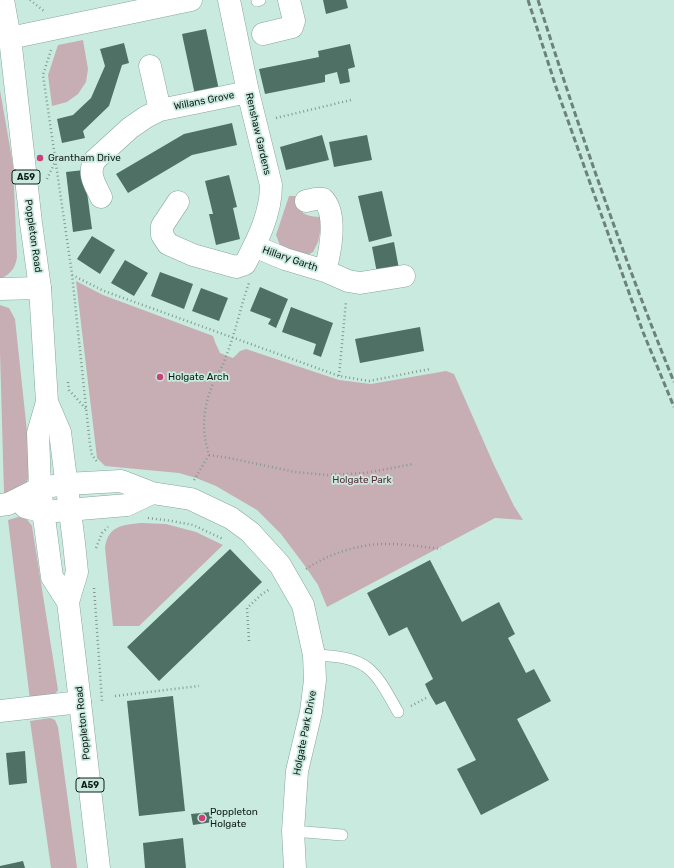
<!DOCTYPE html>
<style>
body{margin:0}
canvas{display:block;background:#c9eade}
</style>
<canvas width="674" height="868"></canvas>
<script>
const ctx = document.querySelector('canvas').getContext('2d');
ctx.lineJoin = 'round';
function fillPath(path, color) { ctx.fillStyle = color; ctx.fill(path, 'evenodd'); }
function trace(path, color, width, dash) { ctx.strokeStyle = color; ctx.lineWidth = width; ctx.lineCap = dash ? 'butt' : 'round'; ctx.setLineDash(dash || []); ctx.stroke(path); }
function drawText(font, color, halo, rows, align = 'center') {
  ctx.font = font + ' Rubik,sans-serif'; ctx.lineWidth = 3.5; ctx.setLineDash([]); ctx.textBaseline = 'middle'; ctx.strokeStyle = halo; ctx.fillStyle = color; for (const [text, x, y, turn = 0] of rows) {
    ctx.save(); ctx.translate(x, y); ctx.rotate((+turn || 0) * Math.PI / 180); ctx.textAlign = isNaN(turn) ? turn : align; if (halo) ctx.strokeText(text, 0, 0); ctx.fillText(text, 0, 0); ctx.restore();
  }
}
fillPath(new Path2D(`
 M83 40 88 69 86 82 78 94 67 102 52 106 48 75 58 45Z
 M0 90 13 165 17 257C15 269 11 273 1 279H0Z
 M289 196H295C298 214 306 217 323 217L318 242 313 252 304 257 281 248 276 235Z
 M76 281 103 295 213 336 215 342 220 353 233 358 240 351 246 349 339 380 371 384 446 371 454 374 494 465 514 506 523 520 495 518 327 607 318 585 305 566 281 534 257 510 216 486 196 478 179 473 105 466 97 458Z
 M0 305 9 308 15 319 31 469C27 483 26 488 13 496L4 493 0 352Z
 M18 517 26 518 32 526 58 690 54 696 30 700 8 520Z
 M142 523 166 524 196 532 223 545 139 626H113L105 548C108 525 123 525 142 523Z
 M50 718 55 720 58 727 77 868H51L30 721Z`), '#c7aeb5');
fillPath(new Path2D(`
 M323 0H346L348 8 326 14Z
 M206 29 219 90 195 95 182 34Z
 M124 43 129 63 122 65 109 106 83 131 85 138 62 143 57 119 73 115 91 98 105 66 100 49Z
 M350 44 355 67 348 69 350 82 340 84 337 72 325 75V82L265 94 259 69 319 57 318 51Z
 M232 123 237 145 192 155 128 193 116 174 184 134Z
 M322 135 329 160 286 170 280 147Z
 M367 135 372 160 334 167 329 142Z
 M84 170 92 229 73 232 66 172Z
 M229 175 237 207 233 208 240 239 216 245 209 214H213L205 181Z
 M382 191 392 236 369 242 358 196Z
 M92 236 115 250 100 274 77 259Z
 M394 242 399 269 377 273 372 247Z
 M125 260 148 273 134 296 111 283Z
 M160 272 193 284 184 309 151 296Z
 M260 287 288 299 276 328 268 324 271 319 250 311Z
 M201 288 228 298 219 321 192 311Z
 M291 307 333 323 321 357 313 354 316 344 282 332Z
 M420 327 424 351 360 363 355 339Z
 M230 549 262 582 159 681 127 647Z
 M430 560 462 622 499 602 515 634 508 638 526 673 534 669 551 701 517 719 549 780 481 815 457 769 476 760 445 701 436 705 430 695 425 684 433 679 407 627 389 636 367 593Z
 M173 696 185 811 139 816 127 701Z
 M25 751 27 783 9 785 6 753Z
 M211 812 213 822 193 825 191 814Z
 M183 838 186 868H145L143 843Z
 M23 861 25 868H0V866Z`), '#4e7065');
const lane = new Path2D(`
 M257 1 260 0
 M314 655C368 657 373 667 398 712
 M293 831 342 835`);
const street = new Path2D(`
 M263 34 292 27 294 21 289 0
 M10 38 191 0
 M150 66 160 110
 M101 197C95 184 87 174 95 160L130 128 146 117 160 110 248 92
 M306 201 315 199H323C338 214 330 253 325 271
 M178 202 162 226V235L168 244 193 255 236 267 245 264C258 239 271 214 271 185L248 92 229 0
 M254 246 285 259 325 271 348 281 360 283 404 276
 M0 289 40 288
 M0 505 8 504 40 488 66 484 121 481 152 493 191 499 231 518 250 532 280 565 303 605 314 655 315 680 311 712 297 771 293 831 295 868
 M25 507 44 512 127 505 152 493
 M0 711 80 702`);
const primary = new Path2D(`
 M3 0 10 38 31 223 40 288 47 402 38 433 40 488 52 577 68 602 80 702 99 868
 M47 402 60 432 74 543 77 572 68 602`);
trace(lane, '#87a69b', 12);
trace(street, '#87a69b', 23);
trace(primary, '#87a69b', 23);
trace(new Path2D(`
 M30 0 44 11
 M51 50 43 75 72 274 90 445 92 455 98 463
 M276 118 351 100
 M47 179 55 162
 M72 275 104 291 339 376 369 381 430 369
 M339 376 346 301
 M68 382 69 390 87 410
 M209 455 229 458 295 472 328 475 365 473 413 464
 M194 480 209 455C201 428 203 407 214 381 217 373 223 367 225 359 235 335 240 308 249 283
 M148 518 172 521 193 525 223 539
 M96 548 102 533 108 527
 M306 569C328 554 361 543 388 544 406 544 424 547 441 549
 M94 588 102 701
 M249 641 247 608 262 594 270 589
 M115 696 199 686
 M411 706 426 698`), '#819a91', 2.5, [1, 3]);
trace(lane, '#fff', 11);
trace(street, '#fff', 22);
trace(primary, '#fff', 22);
trace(new Path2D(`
 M528 0 556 87 643 332 674 407
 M538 0C579 129 623 257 674 382`), '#6c827a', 3, [6, 3]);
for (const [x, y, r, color] of [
 [40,158,4,"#cb427b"],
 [160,377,4,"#cb427b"],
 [202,818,4,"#cb427b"]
]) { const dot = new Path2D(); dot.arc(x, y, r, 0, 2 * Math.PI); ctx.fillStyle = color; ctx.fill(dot); trace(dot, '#c9eade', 1.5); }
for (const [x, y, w] of [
 [26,177,28],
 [90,785,28]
]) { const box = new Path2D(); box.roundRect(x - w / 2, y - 7, w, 14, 3); ctx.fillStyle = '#c9eade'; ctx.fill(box); trace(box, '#101c18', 1); }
drawText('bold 9px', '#101c18', null, [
 ["A59",26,177],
 ["A59",90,785]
]);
drawText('10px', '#101c18', '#c9eade', [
 ["Willans Grove",204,101,-11],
 ["Renshaw Gardens",258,134,77],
 ["Poppleton Road",33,236,82],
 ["Hillary Garth",290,259,19],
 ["Poppleton Road",83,723,-96],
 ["Holgate Park Drive",305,733,-79]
]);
drawText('10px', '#101c18', '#c9eade', [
 ["Grantham Drive",48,158],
 ["Holgate Arch",168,377],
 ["Poppleton",210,812],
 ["Holgate",210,824]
], 'left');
drawText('10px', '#5b2b3d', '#c9eade', [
 ["Holgate Park",362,480]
]);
</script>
